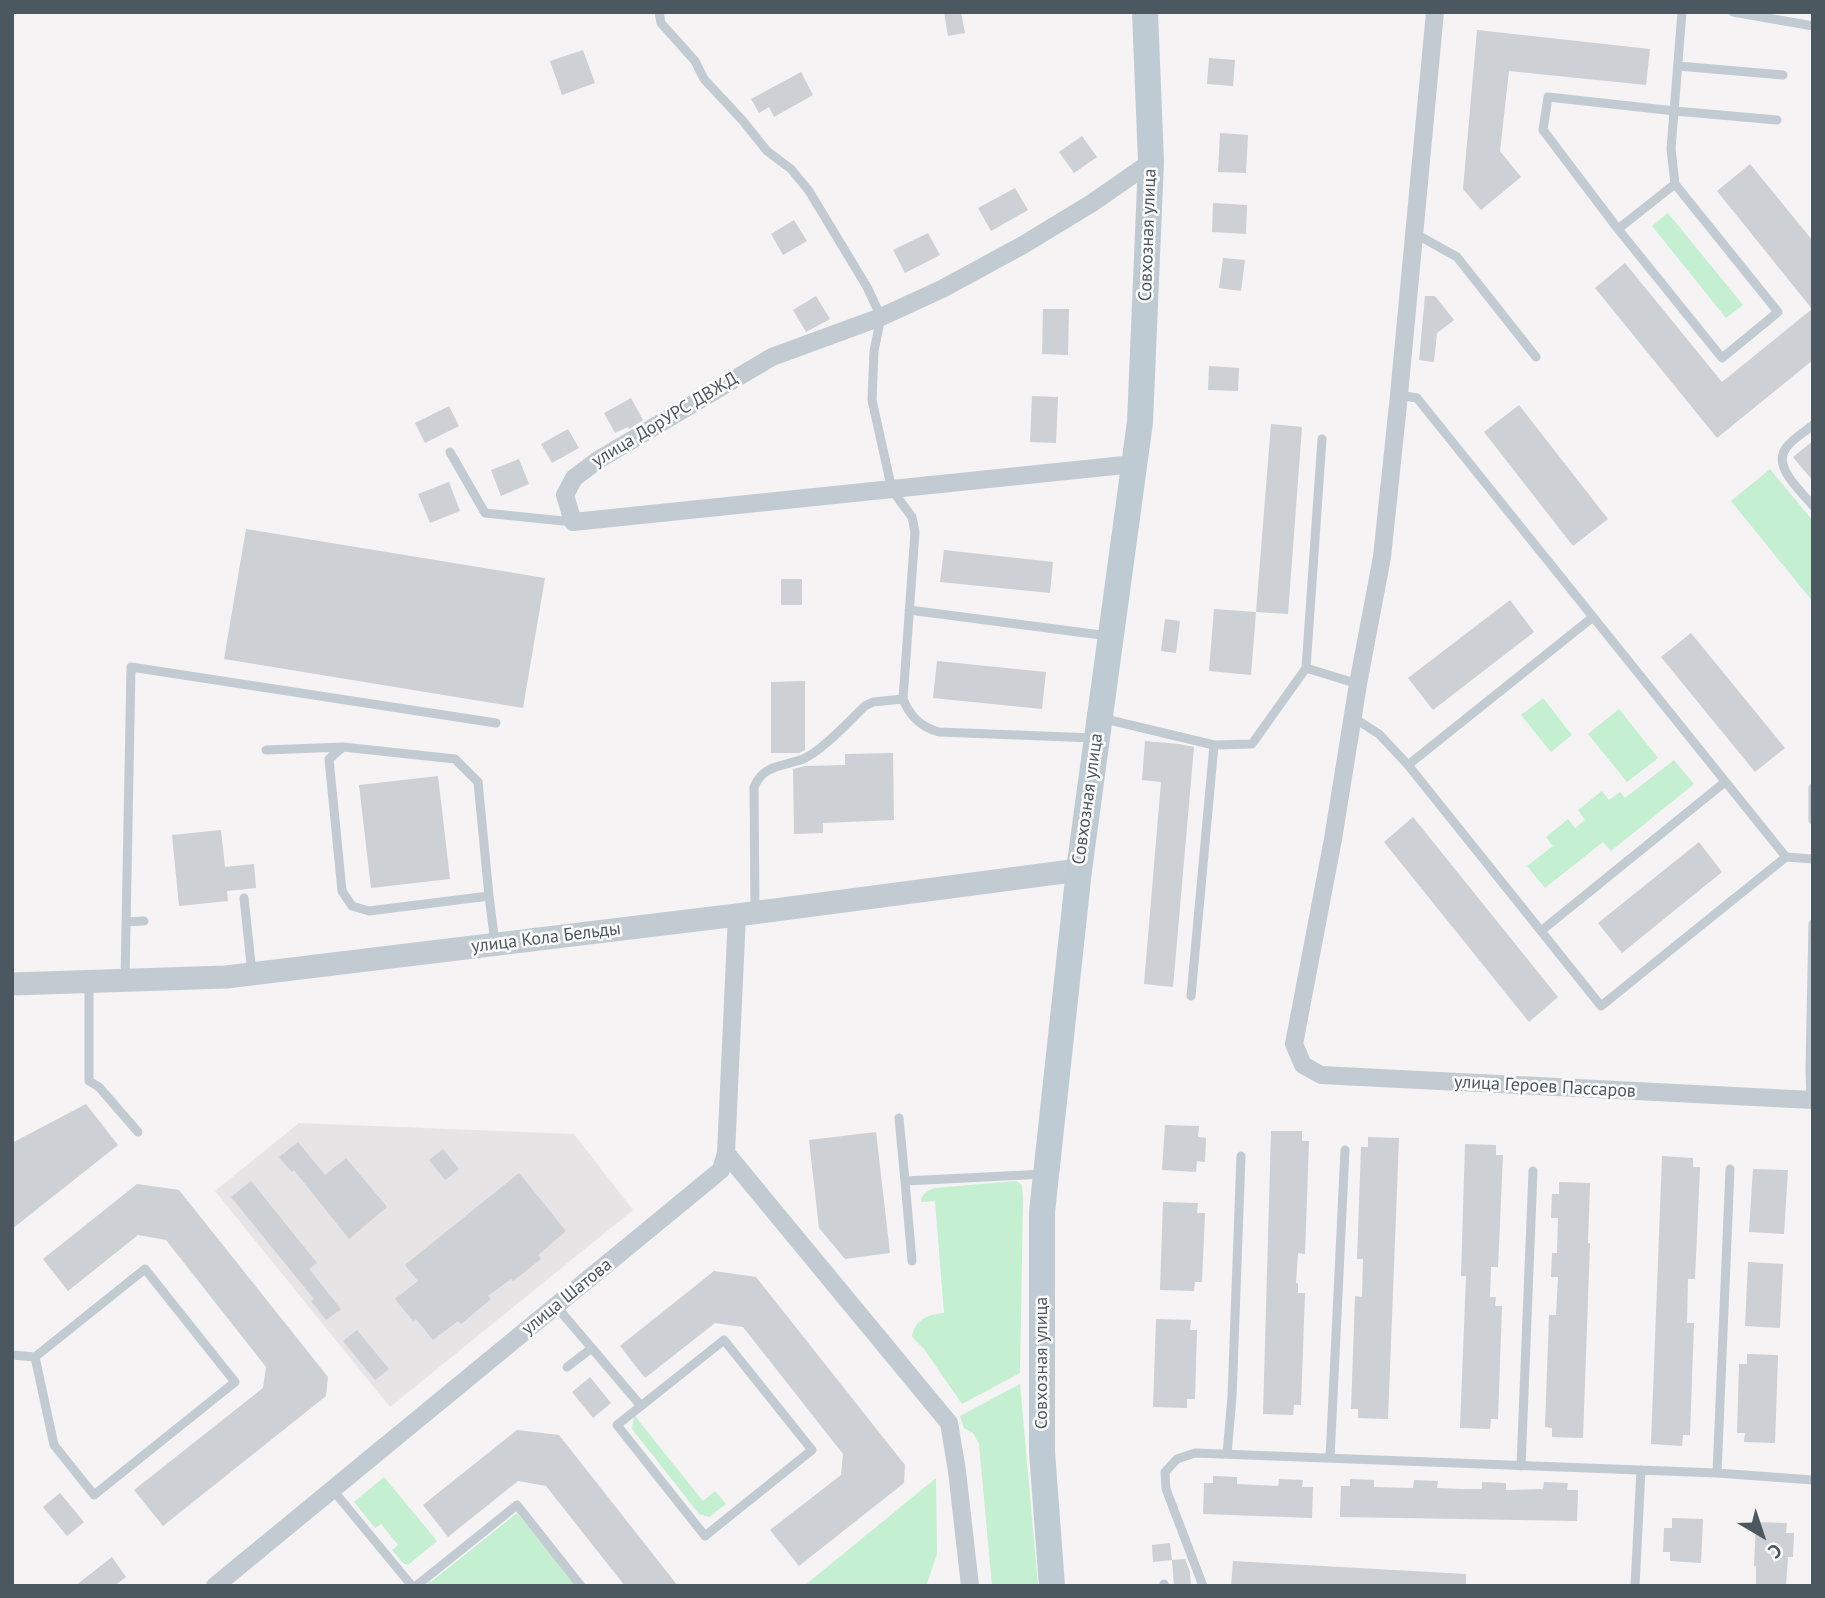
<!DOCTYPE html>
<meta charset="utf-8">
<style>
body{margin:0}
#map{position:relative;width:1825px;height:1598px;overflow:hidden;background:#f5f3f3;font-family:"PT Sans",sans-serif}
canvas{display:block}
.frame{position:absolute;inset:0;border:14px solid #4b5860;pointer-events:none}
.north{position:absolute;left:1727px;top:1500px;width:70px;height:70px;-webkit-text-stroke:5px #fff;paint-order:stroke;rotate:141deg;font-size:19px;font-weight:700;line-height:28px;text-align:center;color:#4b5860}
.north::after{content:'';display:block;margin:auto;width:24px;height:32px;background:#4b5860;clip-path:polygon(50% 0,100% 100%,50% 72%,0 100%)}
</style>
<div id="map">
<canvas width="1825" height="1598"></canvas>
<div class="frame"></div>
<div class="north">С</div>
</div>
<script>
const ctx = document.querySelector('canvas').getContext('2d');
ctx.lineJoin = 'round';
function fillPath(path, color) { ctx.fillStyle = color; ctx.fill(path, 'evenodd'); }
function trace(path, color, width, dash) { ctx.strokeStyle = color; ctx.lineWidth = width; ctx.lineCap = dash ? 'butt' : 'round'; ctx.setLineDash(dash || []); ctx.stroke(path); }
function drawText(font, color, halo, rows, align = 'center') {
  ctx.font = font + ' "PT Sans",sans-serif'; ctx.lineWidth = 5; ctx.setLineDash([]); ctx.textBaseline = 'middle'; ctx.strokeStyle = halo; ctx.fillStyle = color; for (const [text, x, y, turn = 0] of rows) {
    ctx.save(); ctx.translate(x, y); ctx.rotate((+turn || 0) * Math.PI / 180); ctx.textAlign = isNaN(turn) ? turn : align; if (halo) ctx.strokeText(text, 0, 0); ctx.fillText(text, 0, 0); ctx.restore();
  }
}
fillPath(new Path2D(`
 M299 1123 574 1134 633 1210 390 1407 215 1191Z`), '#e6e4e5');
fillPath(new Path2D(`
 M1668 213 1743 305 1726 318 1652 226Z
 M1770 469 1813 521V602L1731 501Z
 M1543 698 1572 735 1551 752 1521 715Z
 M1619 709 1658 758 1627 782 1588 734Z
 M1674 760 1694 784 1611 851 1603 842 1545 888 1527 866 1553 846 1546 837 1568 819 1575 828 1585 820 1578 810 1602 791 1609 800 1620 792 1625 798Z
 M1016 1181 1022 1185 1023 1199 1020 1373 962 1404 924 1349 912 1337C914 1320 929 1314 944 1313L935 1201 921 1202C921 1194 928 1190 935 1188Z
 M1020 1384 1038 1586H992L979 1444 973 1433 964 1428 960 1416Z
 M634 1415 703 1501 715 1491 726 1504 709 1517 699 1514 632 1429Z
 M384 1477 437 1541 408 1565 403 1563 392 1550 398 1545 381 1524 375 1528 354 1502Z
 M936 1478 937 1554 926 1586H804Z
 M517 1513 576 1586H427L429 1580 431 1582Z`), '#c4efd0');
fillPath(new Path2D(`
 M944 12H961L965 33 948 36Z
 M1477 30 1650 49 1646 85 1509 71 1500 151 1521 177 1481 210 1463 189Z
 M583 50 595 83 562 95 550 61Z
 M1209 58 1235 60 1233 86 1207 84Z
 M801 72 813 95 774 117 769 107 759 113 751 99Z
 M1220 133 1248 135 1246 173 1218 172Z
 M1082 136 1097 157 1074 173 1059 152Z
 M1750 164 1813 241V360L1717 438 1595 288 1625 263 1722 382 1812 309 1717 191Z
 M1015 188 1028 210 991 231 978 208Z
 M1213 203 1247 205 1246 234 1212 232Z
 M794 220 807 241 783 255 771 234Z
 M928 233 940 255 905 273 893 250Z
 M1223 258 1245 260 1241 291 1219 288Z
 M816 296 830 319 806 332 793 310Z
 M1425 296H1435L1454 320 1437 333 1434 362 1419 360Z
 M1043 309H1069L1068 355 1042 354Z
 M1209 366 1239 368 1238 391 1208 390Z
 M1032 396 1058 397 1056 443 1030 442Z
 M631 398 643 420 629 429 628 427 615 433 604 413Z
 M1519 405 1608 519 1573 546 1484 432Z
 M449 406 459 426 425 443 415 423Z
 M1271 424 1302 427 1288 614 1256 612Z
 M568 429 579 448 552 463 541 444Z
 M1813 441V481L1793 457Z
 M519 459 529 484 501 496 491 470Z
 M449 482 460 511 430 523 418 494Z
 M246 529 545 578 523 708 224 659Z
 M944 550 1053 562 1050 593 940 582Z
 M781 579H802V605H781Z
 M1510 600 1534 632 1433 710 1408 678Z
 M1214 609 1256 612 1251 675 1209 671Z
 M1165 619 1180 621 1176 653 1161 651Z
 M1691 633 1785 748 1755 772 1661 657Z
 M937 661 1046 672 1042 709 933 698Z
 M805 681V750L799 753H771V682Z
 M1145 741 1179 744 1194 747 1173 987 1144 984 1161 782 1142 780Z
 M893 753 894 820 823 823V833L794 834 793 769 805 766 845 765V754Z
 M438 776 450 879 371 888 359 785Z
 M1413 817 1558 997 1529 1022 1384 842Z
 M221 830 225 867 254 864 256 888 227 891 228 901 179 906 172 835Z
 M1699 842 1722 872 1622 953 1598 923Z
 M86 1104 118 1145 12 1229V1143Z
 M1165 1125 1199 1126 1198 1137 1206 1138 1205 1162 1197 1161 1196 1172 1162 1170Z
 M1271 1131H1302V1141H1309L1305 1254 1298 1253 1296 1283H1298V1293H1305L1301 1405H1294L1293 1415 1263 1414Z
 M876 1132 890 1253 845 1259 819 1228 809 1140Z
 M1368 1137 1399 1138 1388 1419 1358 1418V1409H1351L1355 1296 1362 1297 1363 1259H1357L1361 1147H1368Z
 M298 1142 325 1175 346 1158 387 1207 349 1239 294 1170 292 1172 279 1157Z
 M1465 1144 1496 1145V1155H1503L1498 1267H1491L1490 1297H1496L1495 1306H1502L1498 1419H1491L1490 1429 1460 1428 1466 1276H1461Z
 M443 1149 459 1169 445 1180 429 1160Z
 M1662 1156 1693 1158V1167H1700L1695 1279H1688L1687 1323H1694L1690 1435H1683L1682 1446 1651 1444Z
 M1753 1169 1788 1170 1784 1234 1749 1232Z
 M519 1173 566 1231 538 1255 541 1259 513 1281 511 1279 488 1296 491 1299 461 1324 458 1321 433 1340 416 1319 413 1321 395 1299 418 1281 405 1265Z
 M251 1181 317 1263 309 1269 341 1309 326 1320 311 1301 314 1299 231 1197Z
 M1559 1182 1590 1183 1588 1243H1590L1583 1438 1552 1437V1428L1545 1427 1549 1315H1556L1558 1277H1551L1552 1253H1557L1558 1218H1551L1552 1194H1559Z
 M137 1184 179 1190 328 1377 326 1396 163 1526 134 1490 263 1388 266 1367 166 1240 138 1235 68 1291 43 1259Z
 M1163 1202 1198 1203 1197 1213H1205L1202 1282H1195L1194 1291 1160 1290Z
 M1748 1262 1783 1264 1780 1328 1745 1326Z
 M714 1271 756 1277 905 1465 904 1483 799 1566 770 1530 841 1475 843 1454 743 1327 715 1323 645 1378 620 1346Z
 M1156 1319 1191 1320 1190 1330H1197L1195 1399H1187V1408L1153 1407Z
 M357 1330 389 1369 375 1380 343 1341Z
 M1747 1354 1778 1355 1775 1443 1744 1442 1745 1433H1737L1739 1364H1747Z
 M590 1377 611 1403 593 1418 572 1392Z
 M517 1430 559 1435 678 1586H625L546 1486 518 1481 448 1537 423 1505Z
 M1213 1476 1237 1477V1484L1278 1486 1279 1479 1303 1480 1302 1487H1313L1312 1518 1203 1514 1204 1483H1213Z
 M1350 1479 1374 1480V1487L1413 1488 1414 1480 1438 1481 1437 1488 1461 1489H1482V1482L1506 1483V1490L1543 1489 1544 1482 1568 1483 1567 1490H1578L1577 1521 1340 1517 1341 1486H1350Z
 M60 1493 84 1522 67 1536 43 1507Z
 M1672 1518 1703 1519 1701 1563 1670 1561V1552H1663L1664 1528H1672Z
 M1756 1522 1787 1523 1786 1533H1794L1793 1557H1788L1786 1586H1756V1566H1754Z
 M1170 1543 1172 1560 1153 1562 1152 1545Z
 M112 1557 126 1577 114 1586H75Z
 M1185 1559 1190 1572 1191 1586H1174L1172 1560Z
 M1233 1561 1466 1574V1586H1231Z`), '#cdd0d4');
trace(new Path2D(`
 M659 12 661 23 695 61 704 79 743 121 767 151 791 169 809 191 867 287 881 317 874 351 872 400 892 490 912 517 915 532 903 699C910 717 921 727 939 732L1095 738
 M1682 12 1671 149 1675 184 1778 312 1722 358 1618 229 1543 130 1548 97 1675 111 1777 120
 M1733 12 1813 26
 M1678 66 1783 75
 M1618 229 1675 184
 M1414 233 1457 257 1536 357
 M1399 395 1417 398 1786 857
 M1813 425C1805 432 1792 439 1786 448 1772 467 1801 491 1813 506
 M450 452 485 513 573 522
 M909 610 1109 636
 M1306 668 1358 684
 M1101 718 1214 745 1252 744 1306 668 1322 439
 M1354 718 1379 734 1408 765 1541 931 1725 782
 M343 747 455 759 478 782 489 896 369 911 352 906 342 891 329 759Z
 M266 750 343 747
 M1408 765 1593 617
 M1813 788V820
 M489 896 495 943
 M244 898 252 973
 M755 912 754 787C764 764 782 767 803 759 822 751 849 721 865 706L873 702 903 699
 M126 922 144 921
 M1541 931 1601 1006 1786 857 1813 859
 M125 979 131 667 496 723
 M89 983V1081L99 1087 138 1132
 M1191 996 1214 745
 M1811 1100 1810 1069 1813 924
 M899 1118 905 1181
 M912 1261 905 1181 1045 1174
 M556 1306 641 1406
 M724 1340 812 1450 705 1536 617 1425Z
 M12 1355 35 1357 145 1269 235 1382 94 1495 54 1445 35 1357
 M567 1367 592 1348
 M1227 1454 1232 1397 1241 1156
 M1330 1458 1345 1150
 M1521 1466 1533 1171
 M1717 1473 1730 1169
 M332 1489 412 1586
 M1164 1584 1165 1586
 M416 1586 517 1505 581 1586
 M1203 1586 1166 1489 1165 1472 1177 1459 1195 1453 1717 1473 1813 1480
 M1635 1586 1641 1470`), '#c1cbd1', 9);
trace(new Path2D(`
 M1435 12 1399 395 1382 557 1358 684 1333 839 1294 1044 1303 1065 1321 1075 1813 1100
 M1134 464 573 522 565 495 574 478 598 460 772 357 881 317 942 289 1023 245 1092 203 1151 162
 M726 1153 949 1423 957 1471 970 1586
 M215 1586 721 1170 726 1153 737 915`), '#c1cbd1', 18);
trace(new Path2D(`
 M12 984 226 977 737 915 1079 870`), '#c1cbd1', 23);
trace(new Path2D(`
 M1052 1586 1042 1452V1212L1079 870 1140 422 1151 162 1145 12`), '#bfcbd3', 26);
drawText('18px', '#4b5860', '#fff', [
 ["Совхозная улица",1148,235,-88],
 ["улица ДорУРС ДВЖД",665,420,-31],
 ["Совхозная улица",1088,799,-82],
 ["улица Кола Бельды",546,938,-7],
 ["улица Героев Пассаров",1545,1087,3],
 ["улица Шатова",567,1297,-39],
 ["Совхозная улица",1042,1363,-90]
]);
</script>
